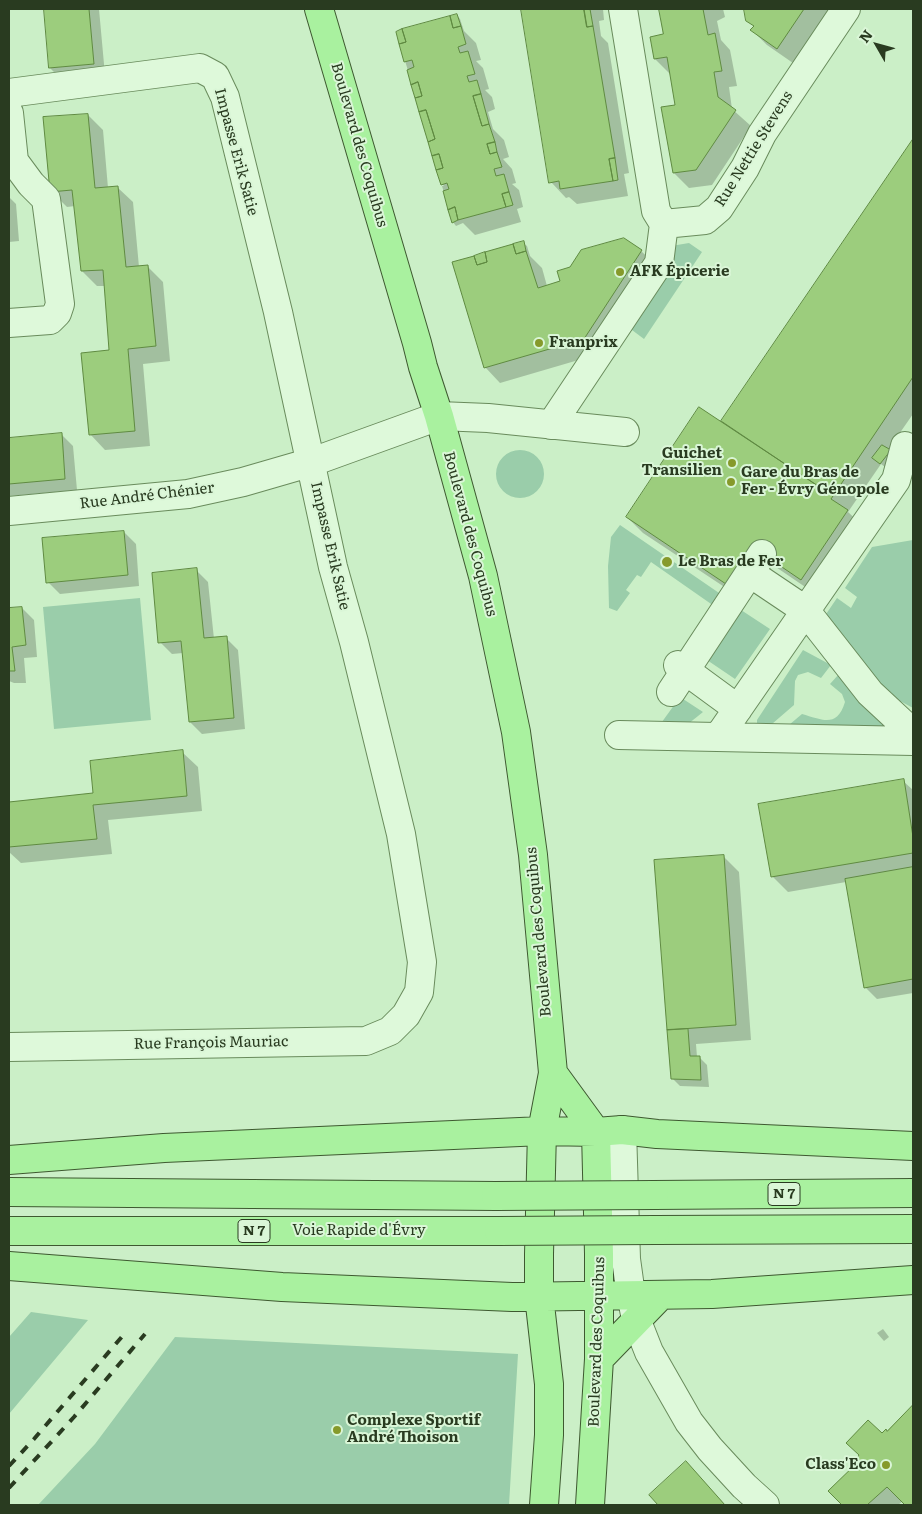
<!DOCTYPE html>
<meta charset="utf-8">
<style>
body{margin:0}
#map{position:relative;width:922px;height:1514px;overflow:hidden;background:#cbefc7;font-family:Literata,serif}
canvas{display:block}
.frame{position:absolute;inset:0;border:10px solid #293b20;pointer-events:none}
.north{position:absolute;left:852px;top:20px;width:50px;height:50px;-webkit-text-stroke:4px #daf6d7;paint-order:stroke;rotate:308deg;font-size:14px;font-weight:700;line-height:20px;text-align:center;color:#293b20}
.north::after{content:'';display:block;margin:auto;width:18px;height:22px;background:#293b20;clip-path:polygon(50% 0,100% 100%,50% 72%,0 100%)}
</style>
<div id="map">
<canvas width="922" height="1514"></canvas>
<div class="frame"></div>
<div class="north">N</div>
</div>
<script>
const ctx = document.querySelector('canvas').getContext('2d');
ctx.lineJoin = 'round';
function fillPath(path, color) { ctx.fillStyle = color; ctx.fill(path, 'evenodd'); }
function trace(path, color, width, dash) { ctx.strokeStyle = color; ctx.lineWidth = width; ctx.lineCap = dash ? 'butt' : 'round'; ctx.setLineDash(dash || []); ctx.stroke(path); }
function drawText(font, color, halo, rows, align = 'center') {
  ctx.font = font + ' Literata,serif'; ctx.lineWidth = 4; ctx.setLineDash([]); ctx.textBaseline = 'middle'; ctx.strokeStyle = halo; ctx.fillStyle = color; for (const [text, x, y, turn = 0] of rows) {
    ctx.save(); ctx.translate(x, y); ctx.rotate((+turn || 0) * Math.PI / 180); ctx.textAlign = isNaN(turn) ? turn : align; if (halo) ctx.strokeText(text, 0, 0); ctx.fillText(text, 0, 0); ctx.restore();
  }
}
fillPath(new Path2D(`
 M689 243 702 252 644 339 628 327 671 246Z
 M496 474a24 24 0 1 1 48 0a24 24 0 1 1-48 0Z
 M620 525 722 595 714 606 651 562 641 577 637 575 626 590 630 593 617 611 609 608 608 566 611 537Z
 M913 540V708L876 688 822 620 837 598 851 608 857 597 845 588 872 547Z
 M140 598 151 720 54 729 43 607Z
 M741 610 770 629 735 679 707 660Z
 M803 650 831 665 821 678 808 672 798 675 795 681 794 705 765 730 757 725V720Z
 M839 674 889 731 783 730 802 714C823 720 837 728 845 702L842 694 830 684Z
 M680 697 703 712 688 724 659 726Z
 M31 1312 88 1320 9 1414V1337Z
 M175 1337 518 1354 509 1505H38L95 1444Z`), '#9acdaa');
fillPath(new Path2D(`
 M45 9H99L105 75 62 80 50 68Z
 M522 9H603L604 20 599 21 601 36 608 43 629 173 624 174 628 196 577 204 569 197 566 198 551 182Z
 M660 9H723L725 17 717 21 721 40 730 50 737 86 729 87 732 109 751 126 712 185 689 188 674 173 676 106 671 75 655 59 664 35Z
 M746 9H829L793 63 767 45 752 30 754 27 748 20Z
 M457 15 460 19 464 31 476 43 481 60 476 61 483 68 489 89 485 90 492 97 495 109 488 112 493 129 504 140 509 157 503 159 512 169 516 183 512 184 519 190 523 207 517 209 521 222 475 235 463 223 456 226 453 222 442 186H444L442 184 400 44Z
 M88 115 103 130 108 188 117 187 133 202 139 267H148L163 282 170 361 143 364 150 446 105 450 90 434 111 352 105 286H97L82 271 75 206 67 207 51 191Z
 M913 142V414L888 450 893 455 885 467 881 464 848 512 863 526 817 595 767 561 741 598 643 533 627 517 722 423Z
 M9 197 16 204 19 241 9 242Z
 M523 243 527 246 530 256 542 268 547 286 641 251 657 266 599 354 500 383 485 367Z
 M61 434 73 446 77 490 9 496V439Z
 M124 532 136 544 139 586 60 594 48 582Z
 M196 570 208 582 214 639 226 638 238 650 245 729 202 734 190 722 183 653 172 654 160 642Z
 M22 608 34 620 37 657 24 658 26 683H14L9 681V609Z
 M182 752 198 767 202 811 108 820 112 854 21 863 9 852V802L94 794Z
 M903 781 913 790V993L877 999 865 987 846 882 788 892 772 876Z
 M723 856 739 872 751 1040 696 1044 697 1057H699L707 1065 709 1087 680 1086 672 1078 656 862Z
 M883 1329 889 1337 884 1341 877 1333Z
 M913 1407V1505H906L903 1501 898 1505H844L830 1491 860 1461 882 1434 887 1433Z
 M698 1475 725 1505H659L651 1495Z`), '#0003');
const building = new Path2D(`
 M44 9H89L94 64 49 68Z
 M521 9H584L587 27 593 26 615 158 609 159 613 181 560 189 559 181 549 183Z
 M584 9H590L593 26 587 27Z
 M659 9H703L708 35 715 33 722 71 714 72 718 97 736 110 696 170 673 173 661 107 675 105 667 57 654 59 650 37 663 34Z
 M744 9H804L777 49 750 30 754 26 746 21Z
 M457 14 461 26 453 28 450 16Z
 M450 16 453 28 461 26 466 44 458 47 460 53 468 51 475 74 467 76 469 82 477 80 481 94 473 96 482 126 489 124 495 142 487 144 490 154 497 152 502 167 494 169 496 176 504 174 509 192 502 194 506 207 458 220 455 207 448 210 443 191 449 189 447 183 441 185 436 170 443 168 439 154 432 156 428 142 435 139 426 110 419 112 415 98 422 96 418 82 411 85 407 70 414 67 412 60 404 62 399 44 406 42 402 29Z
 M402 29 406 42 399 44 396 32Z
 M418 82 422 96 415 98 411 85Z
 M481 94 489 124 482 126 473 96Z
 M426 110 435 139 428 142 419 112Z
 M88 114 95 188 118 186 126 267 148 265 156 346 128 349 135 431 89 435 81 353 109 350 103 270 81 271 72 190 50 192 43 117Z
 M913 139V377L833 496 721 421Z
 M495 142 497 152 490 154 487 144Z
 M439 154 443 168 436 170 432 156Z
 M615 158 618 180 613 181 609 159Z
 M509 192 513 205 506 207 502 194Z
 M455 207 458 220 452 223 448 210Z
 M624 238 642 250 584 339 484 368 452 262 474 256 477 265 487 262 485 252 513 244 516 254 526 251 538 288 560 281 557 271 570 267 581 250Z
 M524 241 526 251 516 254 513 244Z
 M485 252 487 262 477 265 474 256Z
 M699 407 833 496 831 499 848 510 801 580 751 546 726 584 626 517Z
 M62 433 65 479 9 484V438Z
 M882 445 891 450 880 464 872 458Z
 M124 531 128 575 46 583 42 538Z
 M197 568 204 638 227 636 234 718 189 722 181 641 158 643 152 573Z
 M22 607 26 645 12 647 15 671H9V608Z
 M183 750 187 796 93 805 97 839 9 847V802L93 793 90 761Z
 M904 779 913 837V853L771 877 758 804Z
 M724 855 736 1025 667 1030 654 860Z
 M913 867V979L864 988 845 879Z
 M688 1029 690 1056H700L701 1080 671 1079 667 1030Z
 M913 1405V1505H905L887 1487 867 1505H842L828 1491 859 1461 857 1458 859 1455 846 1443 868 1420 882 1433 886 1429 887 1431Z
 M686 1461 725 1505H658L649 1495Z`);
fillPath(building, '#9ccd7d');
trace(building, '#5f8a41', 1);
const minor = new Path2D(`
 M623 9 656 211 664 224 705 220 719 208 745 168 762 134 846 9
 M9 93 200 68 215 76 225 97 278 312 333 567 354 642 401 834 422 962 419 992 406 1015 390 1031 366 1041 9 1047
 M9 113 14 161 31 184 46 199 60 304 57 313 50 320 9 323
 M551 425 659 263 664 224
 M9 511 188 494 243 482 312 462 439 416 488 418 625 432
 M750 573 805 610 870 693 913 733
 M678 665 738 709
 M671 692 762 554
 M619 735 913 741
 M719 736 896 480 905 446
 M622 1130 626 1259 631 1295 636 1319 649 1352 689 1422 710 1449 744 1486 765 1505`);
const major = new Path2D(`
 M319 9 417 343 423 367 439 416 483 576 516 732 533 855 553 1073 542 1131 539 1254V1296L549 1384V1435L544 1505
 M553 1073 596 1132 599 1254V1359L590 1505
 M9 1160 164 1148 542 1131 596 1132 622 1130 657 1134 913 1146
 M9 1192 496 1196
 M654 1195 913 1193
 M655 1230 913 1229
 M9 1231H499
 M9 1266 282 1287 512 1297 712 1294 913 1280
 M599 1359 661 1295`);
trace(minor, '#698b5c', 30);
trace(major, '#3e5930', 30);
trace(minor, '#def9da', 28);
trace(major, '#a9f19f', 28);
trace(new Path2D(`
 M9 1466 34 1439 126 1332
 M9 1488 74 1417 145 1334`), '#293b20', 4, [9, 9]);
const majorBridge = new Path2D(`
 M496 1196 654 1195
 M499 1231 655 1230`);
trace(majorBridge, '#3e5930', 30, []);
trace(majorBridge, '#a9f19f', 28);
for (const [x, y, r, color] of [
 [620,272,5,"#869a2b"],
 [539,343,5,"#869a2b"],
 [732,463,5,"#869a2b"],
 [731,482,5,"#869a2b"],
 [667,562,6,"#869a2b"],
 [337,1430,5,"#869a2b"],
 [886,1465,5,"#869a2b"]
]) { const dot = new Path2D(); dot.arc(x, y, r, 0, 2 * Math.PI); ctx.fillStyle = color; ctx.fill(dot); trace(dot, '#daf6d7', 2); }
for (const [x, y, w] of [
 [784,1194,32],
 [254,1231,32]
]) { const box = new Path2D(); box.roundRect(x - w / 2, y - 11.5, w, 23, 4); ctx.fillStyle = '#daf6d7'; ctx.fill(box); trace(box, '#293b20', 1); }
drawText('bold 14px', '#293b20', null, [
 ["N 7",784,1194],
 ["N 7",254,1231]
]);
drawText('15px', '#293b20', '#daf6d7', [
 ["Boulevard des Coquibus",359,145,74],
 ["Rue Nettie Stevens",754,149,-58],
 ["Impasse Erik Satie",236,152,75],
 ["Rue André Chénier",147,496,-7],
 ["Boulevard des Coquibus",470,534,75],
 ["Impasse Erik Satie",330,546,77],
 ["Boulevard des Coquibus",539,932,-95],
 ["Rue François Mauriac",211,1043,-1],
 ["Voie Rapide d'Évry",359,1231],
 ["Boulevard des Coquibus",597,1342,-88]
]);
drawText('bold 15px', '#293b20', '#daf6d7', [
 ["AFK Épicerie",630,272],
 ["Franprix",549,343],
 ["Guichet",722,454,"right"],
 ["Transilien",722,471,"right"],
 ["Gare du Bras de",741,473],
 ["Fer - Évry Génopole",741,490],
 ["Le Bras de Fer",678,562],
 ["Complexe Sportif",347,1421],
 ["André Thoison",347,1438],
 ["Class'Eco",876,1465,"right"]
], 'left');
</script>
